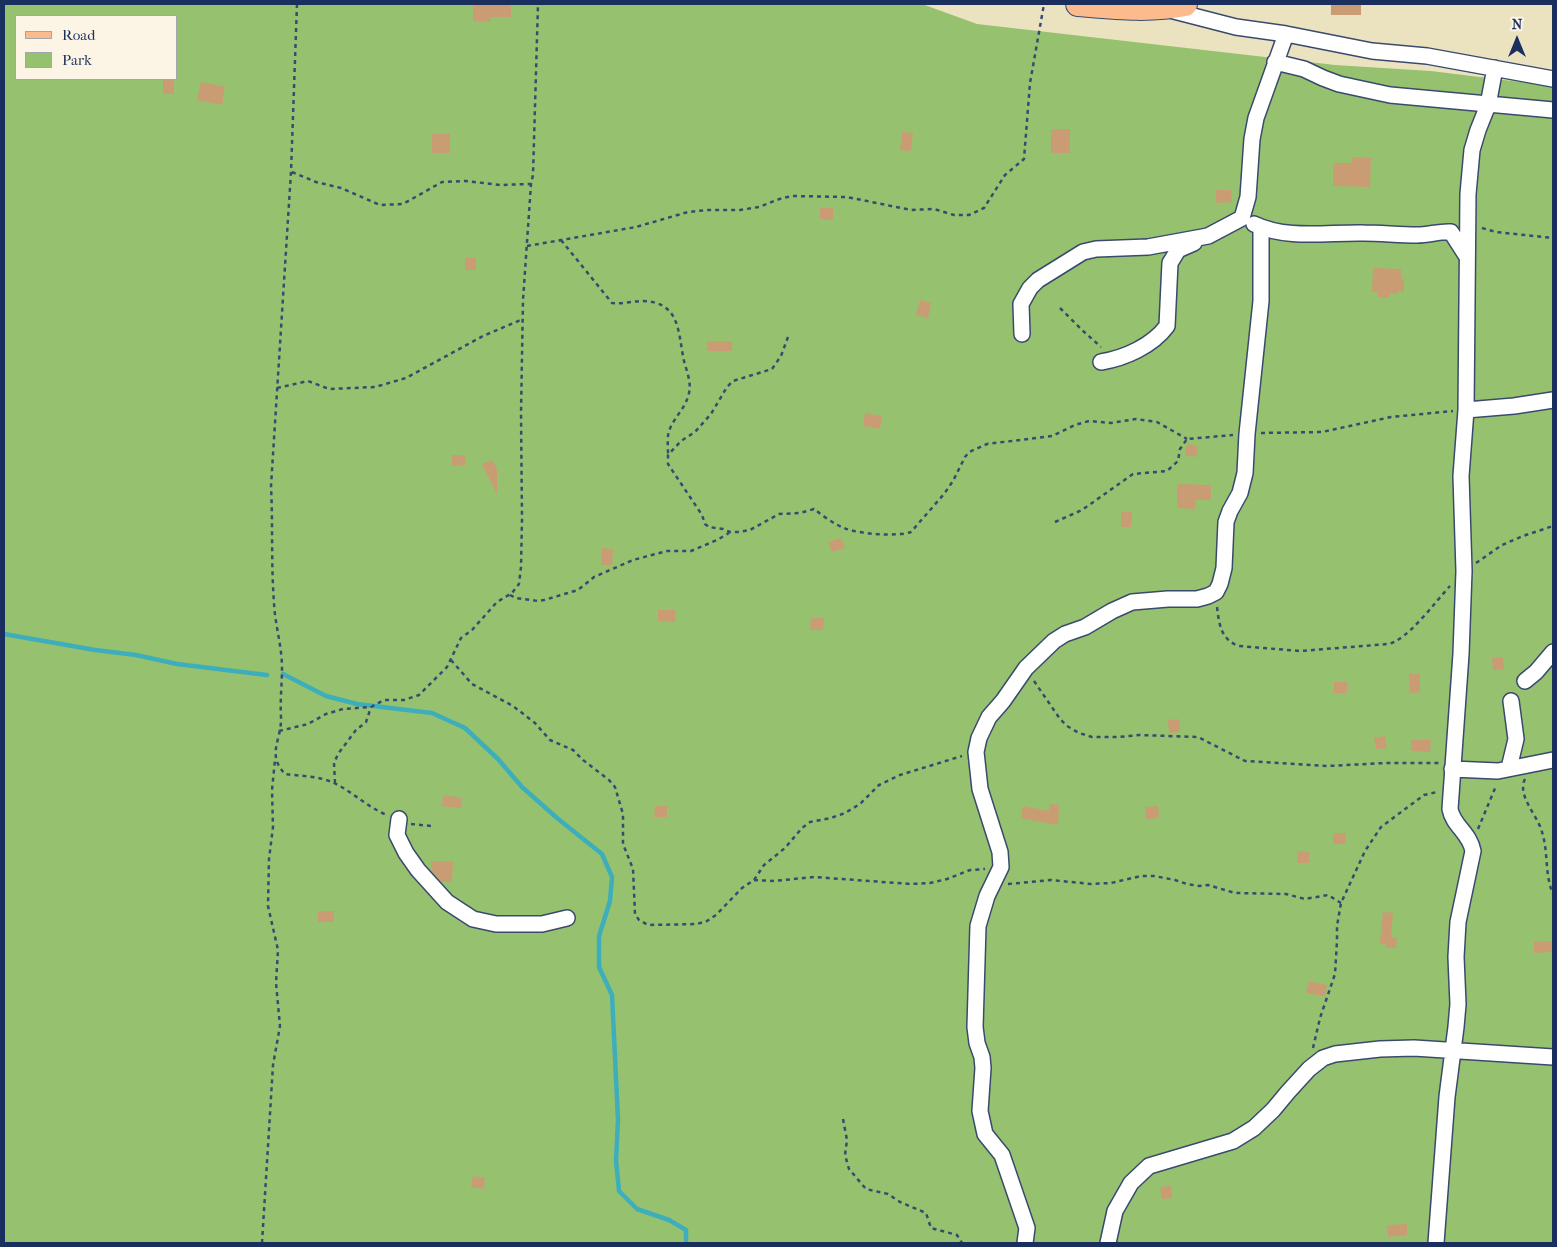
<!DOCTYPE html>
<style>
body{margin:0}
#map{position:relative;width:1557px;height:1247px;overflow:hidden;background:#ebe3c0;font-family:"IM FELL French Canon",serif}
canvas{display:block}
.frame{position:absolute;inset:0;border:5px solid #1b2f5e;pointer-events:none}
.legend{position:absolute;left:15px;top:15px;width:162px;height:65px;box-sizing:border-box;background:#fcf5e5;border:1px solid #a2a6af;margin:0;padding:6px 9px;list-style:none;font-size:15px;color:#1b2f5e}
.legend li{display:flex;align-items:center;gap:10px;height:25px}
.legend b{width:25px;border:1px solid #a2a6af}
.north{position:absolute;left:1492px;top:15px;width:50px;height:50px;-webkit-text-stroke:4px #fcf5e5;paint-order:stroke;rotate:0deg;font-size:14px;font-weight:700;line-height:20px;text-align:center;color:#1b2f5e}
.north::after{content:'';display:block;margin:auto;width:18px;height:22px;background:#1b2f5e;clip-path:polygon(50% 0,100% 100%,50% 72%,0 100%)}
</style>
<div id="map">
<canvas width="1557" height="1247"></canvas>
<div class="frame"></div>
<ul class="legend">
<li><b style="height:6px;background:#fbbb8c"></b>Road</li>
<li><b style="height:14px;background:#96c270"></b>Park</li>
</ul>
<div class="north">N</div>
</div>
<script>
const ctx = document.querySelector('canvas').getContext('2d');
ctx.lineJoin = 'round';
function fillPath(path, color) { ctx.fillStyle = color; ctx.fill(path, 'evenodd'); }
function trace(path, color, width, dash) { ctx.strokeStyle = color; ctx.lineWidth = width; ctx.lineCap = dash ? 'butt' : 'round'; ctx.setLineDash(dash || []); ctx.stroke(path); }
fillPath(new Path2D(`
 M4 4H922L977 24 1335 65 1431 71 1553 86V1243H4ZM16 16H176V79H16Z`), '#96c270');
trace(new Path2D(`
 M4 634 95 650 136 655 177 664 267 675
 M283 674 326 696 357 704 432 713 465 728 498 759 522 787 557 818 602 854 612 877 610 901 599 936V967L612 995 618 1120 616 1160 619 1191 637 1209 669 1220 686 1230V1243`), '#3eaeba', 4.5);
fillPath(new Path2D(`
 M473 4H511V17H490V22L473 21Z
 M1331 4H1361V15H1331Z
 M163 79H174V94H163Z
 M201 82 225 87 222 105 197 100Z
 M1051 129H1070V153H1051Z
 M902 132 913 133 911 151 900 150Z
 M432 134H450V153H432Z
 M1352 157 1371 158 1370 187 1333 186V163H1352Z
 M1216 190H1231L1232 202 1216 203Z
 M820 208H833V220L820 219Z
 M465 258H476V270H465Z
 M1373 268 1401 269V279H1404V292L1397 291V294L1389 293V298L1378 297V292H1372Z
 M920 300 931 303 928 318 916 315Z
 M707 341H732V351H707Z
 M865 413 882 416 880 429 863 426Z
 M1187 444 1198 446 1196 457 1185 455Z
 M452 455H465L466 465 452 466Z
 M492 460 497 469V494L482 464Z
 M1177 484 1211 485V500H1196L1195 509 1177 508Z
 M1121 512H1132L1131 527H1121Z
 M841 538 845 548 832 552 828 542Z
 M602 548 613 549 612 565H601Z
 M658 610H675V622L658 621Z
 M811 618H824L823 630H810Z
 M1503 657 1504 669 1493 670 1492 658Z
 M1409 674H1420V692L1410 693Z
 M1334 682H1347V693H1334Z
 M1179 719 1180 732 1169 733 1168 720Z
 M1385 736 1387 748 1376 749 1374 738Z
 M1411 740H1431L1430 752 1411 751Z
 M443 795 462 798 461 808 442 806Z
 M1049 804 1059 805 1058 825 1021 818 1023 806 1049 811Z
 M655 806H667V817H654Z
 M1158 806 1159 818 1146 819 1145 807Z
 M1333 833H1346L1345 844H1333Z
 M1298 851 1309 852V863H1297Z
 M431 861H453L452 882H441L431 870Z
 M318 911H334V922H318Z
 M1383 912 1393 913 1391 937 1397 938 1396 948H1386V944L1380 943Z
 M1553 941V952L1534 953V942Z
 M1309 981 1327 985 1325 996 1306 993Z
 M473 1176 485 1178 483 1189 471 1187Z
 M1171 1186 1172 1198 1162 1199 1160 1187Z
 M1407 1224V1235L1388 1237 1387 1225Z`), '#c99c74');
const minor = new Path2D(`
 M1170 10 1236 27 1286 34 1372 51 1427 56 1553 79
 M1275 62 1304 69 1323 78 1339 84 1390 95 1553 110
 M1254 224C1287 240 1328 232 1364 233 1381 233 1399 235 1417 235 1429 235 1440 231 1451 232L1467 257
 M1022 334 1021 304 1030 288 1038 280 1083 252 1096 249 1148 247 1208 236 1242 218 1248 197 1252 139 1256 118 1286 34
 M1101 362C1125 358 1152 346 1167 326L1170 263 1178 250 1194 243
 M1466 410 1514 406 1553 400
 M1525 681 1536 672 1553 652
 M1509 768 1516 739 1511 701
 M1452 769 1498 771 1553 760
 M399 819 397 835 406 853 418 870 447 902 473 919 496 924H542L567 918
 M1025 1243 1027 1228 1002 1155 985 1134 980 1111 983 1068 982 1057 977 1043 975 1027 978 926 987 896 1001 867 1000 852 980 789 976 752 979 738 989 717 1003 701 1026 668 1054 641 1065 634 1085 627 1112 611 1132 602 1168 599H1197L1208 596 1216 592 1220 584 1224 568 1226 522 1230 511 1240 493 1245 473 1247 434 1261 301V228
 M1108 1243 1115 1211 1131 1183 1149 1166 1233 1141 1254 1128 1273 1110 1288 1092 1309 1069 1323 1058 1335 1054 1380 1049 1414 1048 1553 1057
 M1436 1243 1447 1097 1456 1027 1458 1004 1456 957 1458 922 1473 851C1470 833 1453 826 1450 809L1461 654 1464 571 1461 476 1466 410 1468 194 1472 150 1478 130 1488 105 1495 68`);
const primary = new Path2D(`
 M1078 4C1114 7 1149 11 1185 4`);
trace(minor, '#3a4a6d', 18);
trace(primary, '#3a4a6d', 26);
trace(new Path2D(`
 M297 4 291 172 271 486C273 525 271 564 274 603 275 625 282 646 282 668 282 684 280 700 281 717 282 740 266 754 285 774 300 776 320 776 334 783 353 792 367 807 387 815
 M292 172 316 182 341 188 380 205 403 204 442 182 466 181 500 185 531 184
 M1482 228 1496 232 1553 238
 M561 240 612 303C623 304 633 301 643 301 678 302 678 328 683 356 685 368 692 381 689 393 686 408 674 417 669 431 667 437 668 446 668 454
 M527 246 636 227 688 212 707 210H740L759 207 782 198 794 196 847 197 911 210 934 209 954 215H969L984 208 1005 175 1024 159 1030 83 1044 4
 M1060 308 1082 330 1101 347
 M788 337 781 356 772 369 733 381 727 387 711 414 695 432 681 441 668 455V464L702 515 705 524 709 527 723 529 730 532H738L750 530 779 514 800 513 814 509C823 516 834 524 844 528 858 534 897 537 911 532L944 494 953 481 965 457 969 452 987 444 1052 436 1075 425 1089 421 1111 423 1136 419 1157 422 1187 439
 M277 388 308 381 329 389 375 387 406 378 483 336 523 319
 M1261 433 1322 432 1391 417 1453 411
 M1055 522 1082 510 1133 474 1167 471 1178 461 1180 449 1187 439 1233 435
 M1476 563 1502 545 1523 536 1553 526
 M510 595 516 598 538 601 544 600 578 590 594 577 633 560 667 551H691L717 540 729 533
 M1217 607C1219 624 1221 640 1239 646L1300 651 1388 644C1407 641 1436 601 1450 586
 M451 660 472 684 513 706 535 723 550 740 573 750 583 760 609 780 615 787 623 814V844L633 869 635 914 639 920 648 925 697 924 707 921 716 915 742 888 754 880 764 865 785 848 802 828 810 822 831 818 845 813 860 804 879 785 900 775 962 756
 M1034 681 1060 719 1067 726 1079 733 1092 737H1119L1139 735 1198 737 1245 761 1328 766 1385 763H1439
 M279 731 308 724 326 714 343 709 371 707 384 700H404L419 695 447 667 461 638 472 630 497 602 512 593 519 584 521 567 522 519 521 413 523 300 531 184 533 175 538 4
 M1525 779C1517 795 1536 814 1541 829 1549 851 1544 873 1553 894
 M335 783 334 763 338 754 356 730 366 722 371 707
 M411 824 432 826
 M1478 829 1496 786
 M754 880 774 881 814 877 911 884 930 883 947 879 970 870 985 869
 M1008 884 1051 880 1091 884 1111 883 1141 876H1154L1175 880 1187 884 1199 886 1208 885 1235 893 1286 894 1305 899 1328 895 1341 903
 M1313 1048 1320 1018 1335 974 1337 941V926L1341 903 1365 851 1381 827 1424 795 1437 792
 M843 1119 847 1140 845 1155 849 1169 866 1189 888 1194 900 1202 926 1213 931 1228 957 1235 962 1243
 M262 1243 273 1065 280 1026 276 983 278 950 268 906 269 859 273 827 272 790 275 760`), '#3a4a6d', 2.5, [4, 4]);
trace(minor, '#fff', 15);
trace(primary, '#fbbb8c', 24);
</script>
